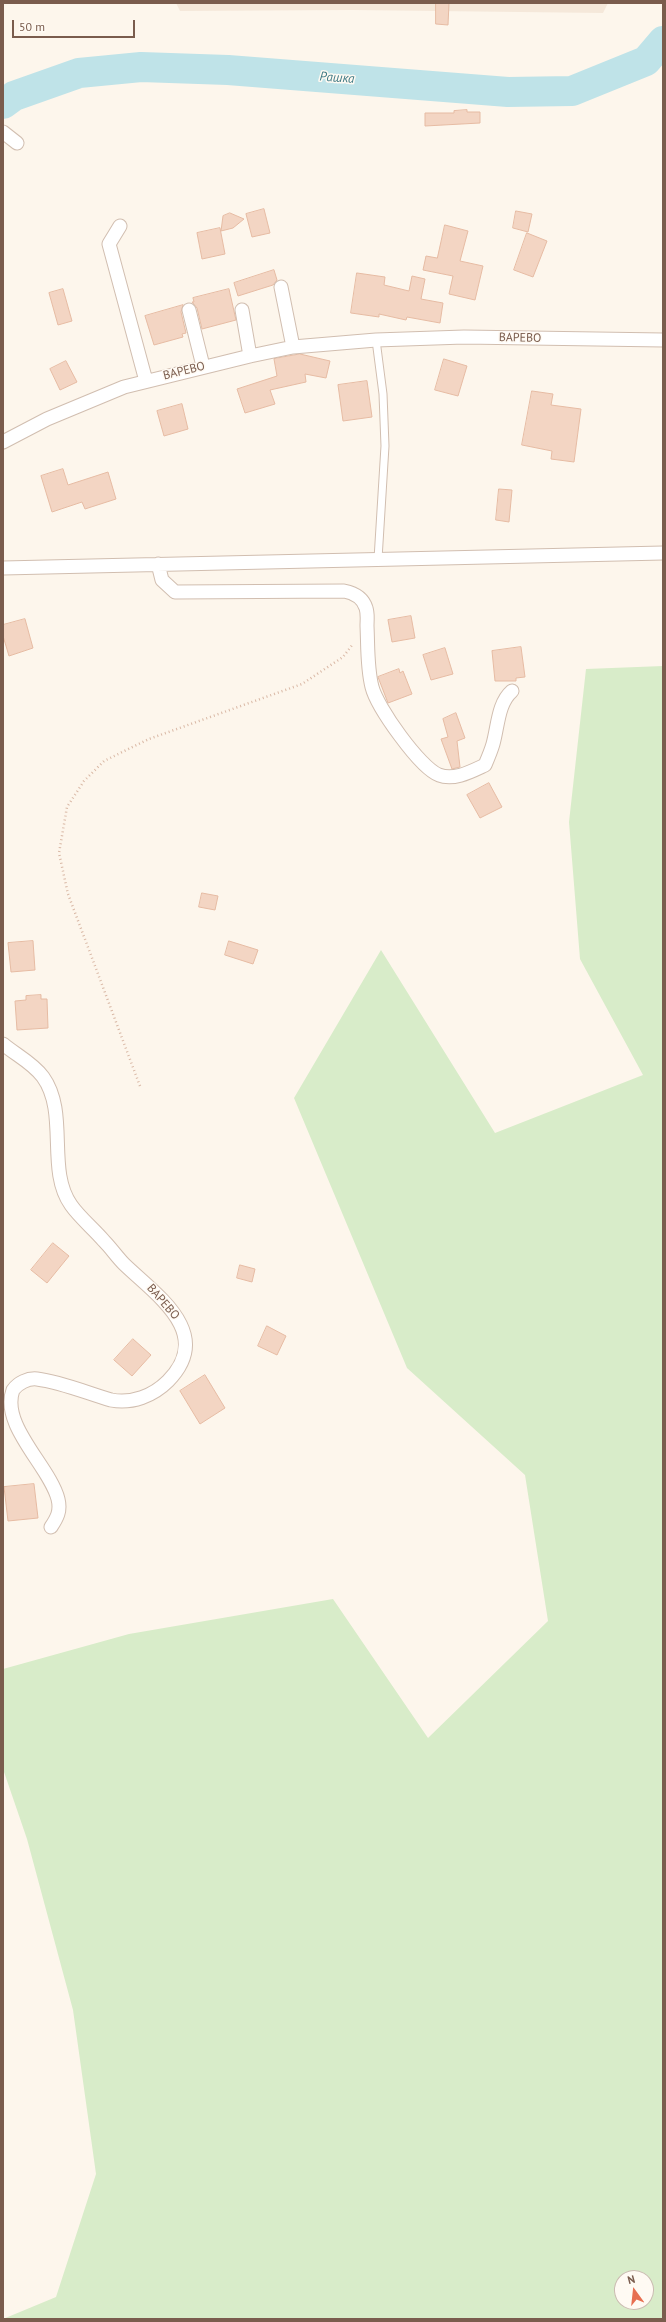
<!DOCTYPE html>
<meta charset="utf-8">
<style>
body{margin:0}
#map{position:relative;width:666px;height:2322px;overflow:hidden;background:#fdf6ec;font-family:"PT Sans",sans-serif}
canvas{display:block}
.frame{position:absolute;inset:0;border:4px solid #7a5c4d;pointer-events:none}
.north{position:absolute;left:614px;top:2270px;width:40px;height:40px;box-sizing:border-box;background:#fffaf3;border:1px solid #cabbb1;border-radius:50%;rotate:345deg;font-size:11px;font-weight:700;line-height:16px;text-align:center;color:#7a5c4d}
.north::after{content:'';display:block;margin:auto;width:14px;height:18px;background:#e76f51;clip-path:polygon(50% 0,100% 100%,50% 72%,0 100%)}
.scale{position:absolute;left:12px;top:20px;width:123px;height:18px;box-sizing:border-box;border:2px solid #7a5c4d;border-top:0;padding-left:5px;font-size:12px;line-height:14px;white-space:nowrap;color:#7a5c4d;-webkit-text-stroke:3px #fffaf3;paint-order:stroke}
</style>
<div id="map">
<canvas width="666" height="2322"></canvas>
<div class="frame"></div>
<div class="north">N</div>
<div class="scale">50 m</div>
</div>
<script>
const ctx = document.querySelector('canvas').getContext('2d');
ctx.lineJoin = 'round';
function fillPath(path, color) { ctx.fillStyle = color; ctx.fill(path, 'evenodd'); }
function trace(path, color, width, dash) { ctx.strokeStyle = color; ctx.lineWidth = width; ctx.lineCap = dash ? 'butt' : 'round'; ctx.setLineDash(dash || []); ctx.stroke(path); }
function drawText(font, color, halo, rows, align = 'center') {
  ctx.font = font + ' "PT Sans",sans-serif'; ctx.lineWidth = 3; ctx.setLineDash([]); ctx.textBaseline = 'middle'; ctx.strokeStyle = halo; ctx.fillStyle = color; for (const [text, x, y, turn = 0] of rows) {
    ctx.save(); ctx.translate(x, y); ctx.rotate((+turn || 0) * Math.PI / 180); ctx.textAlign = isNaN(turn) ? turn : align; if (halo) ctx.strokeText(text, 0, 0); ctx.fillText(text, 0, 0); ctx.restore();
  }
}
fillPath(new Path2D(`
 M176 3H608L603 13 352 10 180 11Z`), '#f5e8da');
fillPath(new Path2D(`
 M663 666V2319H3L56 2297 96 2174 73 2010 27 1839 3 1769V1669L129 1634 333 1599 428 1738 548 1621 525 1475 407 1368 294 1098 381 950 495 1133 643 1075 580 959 569 822 586 669ZM622 2278H646V2302H622Z`), '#d8ecc9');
trace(new Path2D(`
 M3 104 14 96 79 73 141 67 228 70 508 92 572 91 646 61 663 41`), '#bfe3e8', 30);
const building = new Path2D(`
 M436 3H449L448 25 436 24Z
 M467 110V112H480V123L425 126V113H454V111Z
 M264 209 270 233 252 237 246 214Z
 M516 211 532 214 528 232 513 228Z
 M230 213 244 219 233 228 221 231 223 216Z
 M445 225 468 231 460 261 483 266 475 300 449 294 453 276 423 270 426 256 437 258Z
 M220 228 225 254 202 259 197 233Z
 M527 233 547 241 533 277 514 270Z
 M274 270 277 280 273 285 238 296 234 283Z
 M357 273 385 277 384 285 409 291 412 276 425 279 421 299 443 303 440 323 407 317 406 320 379 314V317L351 313Z
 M63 289 72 321 58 325 49 293Z
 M229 289 236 320 202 329 197 308 192 302H194L193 298Z
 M183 305 181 312 186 333 182 334 183 337 154 345 145 316Z
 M300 354 330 361 326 378 305 374 306 382 270 390 275 404 245 413 237 389 277 376 274 359Z
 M444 359 467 366 458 396 435 390Z
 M66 361 77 382 60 390 50 369Z
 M367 381 372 417 343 421 338 385Z
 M532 391 553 394 551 405 581 409 574 462 551 459 552 451 522 445Z
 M182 404 188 429 164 436 157 411Z
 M63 469 68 485 108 472 116 499 85 509 82 502 52 512 41 476Z
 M499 489 512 490 509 522 496 520Z
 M411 616 415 638 392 642 388 620Z
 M25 619 33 648 9 656 3 636V625Z
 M521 647 525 677 516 678V681H495L492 651Z
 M445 648 453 674 431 680 423 655Z
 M399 669 400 673 403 671 412 694 388 703 378 677Z
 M456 713 465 738 457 741 460 767 452 769 441 739 448 737 443 719Z
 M489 783 502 807 480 818 467 795Z
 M202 893 218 896 215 910 199 907Z
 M33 941 35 970 11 972 8 943Z
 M229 941 258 950 253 964 225 955Z
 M41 995V999H47L48 1028 17 1030 15 1001 26 1000V996Z
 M53 1243 69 1256 47 1283 31 1270Z
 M240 1265 255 1269 252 1282 237 1278Z
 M267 1326 286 1336 277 1355 258 1346Z
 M133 1339 151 1355 132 1376 114 1360Z
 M205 1375 225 1408 200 1424 180 1391Z
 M34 1484 38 1518 8 1521 4 1487Z`);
fillPath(building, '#f3d5c3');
trace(building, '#e6bba3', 1);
const service = new Path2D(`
 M376 340 383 394 385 446 378 559`);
const minor = new Path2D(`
 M3 132 17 143
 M120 226 109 244 146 381
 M281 287 293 347
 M189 310 203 366
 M242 310 250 356
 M3 442 47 419 124 387 250 356 293 347 376 340 464 337 663 340
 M158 564 162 580 175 592 344 591C354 593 363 598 366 608 368 614 367 620 367 626 368 646 367 668 372 687 377 707 420 768 439 775 454 781 472 771 485 765 488 758 491 751 493 744 498 726 498 703 512 691
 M3 568 663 553
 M3 1044C16 1055 33 1063 43 1077 69 1113 46 1170 71 1205 80 1218 94 1229 104 1241 111 1248 117 1257 124 1264 156 1295 215 1333 168 1381 153 1396 132 1404 111 1400 87 1393 61 1382 37 1379 28 1378 18 1383 13 1390 0 1425 50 1467 58 1499 61 1511 57 1518 51 1527`);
trace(service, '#d1beb0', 9);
trace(minor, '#d1beb0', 15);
trace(new Path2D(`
 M140 1086 68 894 59 853 67 807 84 781 104 761 149 739 302 684 343 657 353 644`), '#d9b8a5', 2.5, [1, 3]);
trace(service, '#fff', 7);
trace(minor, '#fff', 13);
drawText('12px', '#7a5c4d', '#fffaf3', [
 ["ВАРЕВО",520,338,1],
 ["ВАРЕВО",184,371,-14],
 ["ВАРЕВО",163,1302,49]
]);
drawText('italic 13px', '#437c86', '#fffaf3', [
 ["Рашка",337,78,4]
]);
</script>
